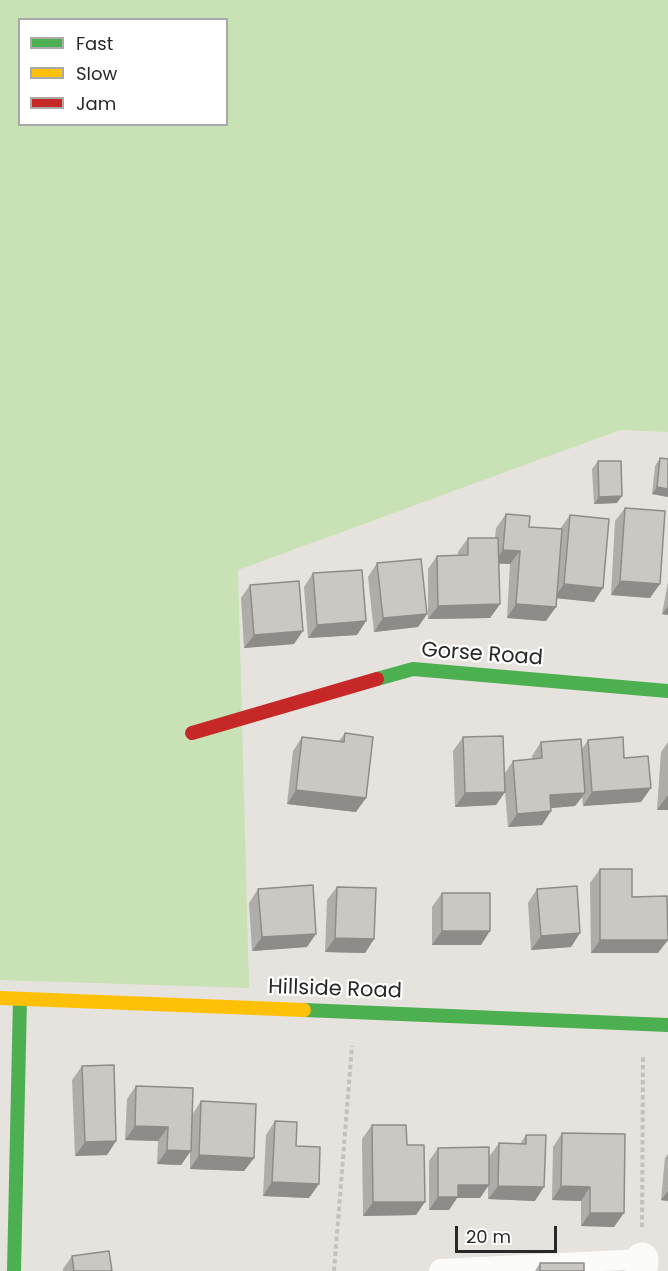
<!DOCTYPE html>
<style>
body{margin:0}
#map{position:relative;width:668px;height:1271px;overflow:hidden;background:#e6e2dd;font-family:Poppins,sans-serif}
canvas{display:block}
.legend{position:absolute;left:18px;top:18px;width:210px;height:108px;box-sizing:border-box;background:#fff;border:2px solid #a9a9a9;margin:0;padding:8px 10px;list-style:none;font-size:18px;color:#282828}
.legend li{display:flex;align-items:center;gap:12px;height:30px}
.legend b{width:30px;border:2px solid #a9a9a9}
.scale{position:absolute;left:455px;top:1226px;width:102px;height:27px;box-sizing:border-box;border:3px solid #282828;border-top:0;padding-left:8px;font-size:18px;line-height:21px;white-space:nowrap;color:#282828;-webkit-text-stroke:4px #fff;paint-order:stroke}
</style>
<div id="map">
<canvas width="668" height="1271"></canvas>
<ul class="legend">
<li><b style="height:8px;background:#4caf50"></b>Fast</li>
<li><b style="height:8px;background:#ffc107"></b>Slow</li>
<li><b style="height:8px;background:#c62828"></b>Jam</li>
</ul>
<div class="scale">20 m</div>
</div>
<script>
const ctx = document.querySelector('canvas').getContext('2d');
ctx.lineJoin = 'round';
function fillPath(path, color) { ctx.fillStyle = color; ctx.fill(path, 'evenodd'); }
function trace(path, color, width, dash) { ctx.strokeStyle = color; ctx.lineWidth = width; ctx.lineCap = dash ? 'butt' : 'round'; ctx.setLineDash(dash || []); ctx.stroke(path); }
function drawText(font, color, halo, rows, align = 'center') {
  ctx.font = font + ' Poppins,sans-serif'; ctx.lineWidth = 4.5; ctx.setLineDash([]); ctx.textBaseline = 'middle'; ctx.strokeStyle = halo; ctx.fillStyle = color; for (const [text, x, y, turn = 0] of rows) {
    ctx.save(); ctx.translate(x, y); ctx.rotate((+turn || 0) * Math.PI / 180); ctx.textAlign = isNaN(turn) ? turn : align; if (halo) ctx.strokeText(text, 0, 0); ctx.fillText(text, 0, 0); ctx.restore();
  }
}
fillPath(new Path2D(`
 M0 0H668V432L620 430 238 570 249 988 0 980ZM20 20H226V124H20Z`), '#c8e2b5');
trace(new Path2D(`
 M642 1227 643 1057
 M334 1271 352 1046`), '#c3c2c2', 4, [4.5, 3]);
trace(new Path2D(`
 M439 1271 440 1269 642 1259`), '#fbfbfa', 20);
trace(new Path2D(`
 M641 1271 642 1259`), '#fbfbfa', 33);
trace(new Path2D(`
 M377 679 413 669 668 691
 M304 1010 668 1025
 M14 1271 20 999`), '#4caf50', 14);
trace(new Path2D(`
 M0 998 304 1010`), '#ffc107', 14);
trace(new Path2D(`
 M192 733 377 679`), '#c62828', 14);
fillPath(new Path2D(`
 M660 458 668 497 652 494 655 466Z
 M598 461 617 503 594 504 592 469Z
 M625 508 650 598 611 595 615 521Z
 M506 514 529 527 560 529 570 515 594 602 556 598 546 621 507 618 510 564H499L500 604 490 618 428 619V569L437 556 458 555V552L468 538H495L496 528Z
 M377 563 427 614 418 627 374 632 368 577Z
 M313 573 366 621 357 635 308 638 304 587Z
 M668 582V615L662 614Z
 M250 585 294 644 244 648 241 598Z
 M345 733 356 812 287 804 293 751 302 737 339 741Z
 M463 737 505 773 513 761 532 759V756L541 742 582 749 588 740 624 758 641 802 583 806 582 797 575 806 551 808V811L542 825 508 827 505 792 496 805 455 807 453 751Z
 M668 742V810H657L661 752Z
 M600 869 632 897 658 953H591L590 883Z
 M337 887 374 939 365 953 325 952 327 900Z
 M258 889 307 947 252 951 249 903Z
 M537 889 580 933 571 947 531 950 528 903Z
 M442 893 481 945H432V907Z
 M82 1066 116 1141 107 1155 75 1156 72 1080Z
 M136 1086 192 1115 201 1101 254 1158 244 1171 190 1169V1151L181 1165 157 1164 158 1141 125 1140 127 1099Z
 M275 1121 296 1146 309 1198 263 1196 266 1135Z
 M372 1125 407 1145 416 1215 363 1216 362 1139Z
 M562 1133 614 1227 581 1226V1201L552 1200 553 1147Z
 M526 1135 535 1201 488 1199V1186L480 1198H457L449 1210H429V1161L438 1148 489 1157 499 1143 520 1144Z
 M668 1154V1201L661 1200 665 1158Z
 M72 1256 112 1271H63V1269Z
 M540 1263 584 1271H535Z`), '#afaca9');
fillPath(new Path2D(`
 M657 487 668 489V497L652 494Z
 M622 496 617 503 594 504 599 497Z
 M503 550 520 551 510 564 494 563Z
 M620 581 660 584 650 598 611 595Z
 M564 584 603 588 594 602 554 598Z
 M500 604 490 618 428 619 438 606Z
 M516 604 556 607 546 621 507 618Z
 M668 606V615L662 614Z
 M427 614 418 627 374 632 383 618Z
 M366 621 357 635 308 638 317 625Z
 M303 631 294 644 244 648 254 635Z
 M651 788 641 802 583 806 592 792Z
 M296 790 366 798 356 812 287 804Z
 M505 792 496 805 455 807 465 793Z
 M585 793 575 806 540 809 550 795Z
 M667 796H668V810H657Z
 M551 811 542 825 508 827 517 814Z
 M442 931H490L481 945H432Z
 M580 933 571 947 531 950 541 936Z
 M316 934 307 947 252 951 262 937Z
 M335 938 374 939 365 953 325 952Z
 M600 940H668L658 953H591Z
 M135 1126 168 1127 158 1141 125 1140Z
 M116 1141 107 1155 75 1156 85 1142Z
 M167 1150 191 1151 181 1165 157 1164Z
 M199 1155 254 1158 244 1171 190 1169Z
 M272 1182 319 1184 309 1198 263 1196Z
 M458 1185H489L480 1198H457L449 1210H429L438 1197Z
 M498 1186 544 1187 535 1201 488 1199Z
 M561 1186 590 1187 581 1201 552 1200Z
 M668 1191V1201L661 1200Z
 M373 1202H425L416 1215 363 1216Z
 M590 1213H624L614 1227 581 1226Z`), '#8e8c89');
const building = new Path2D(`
 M660 458 668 459V489L657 487Z
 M598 461H621L622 496 599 497Z
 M625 508 665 511 660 584 620 581Z
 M506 514 530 516 529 527 562 529 556 607 516 604 520 551 503 550Z
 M570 515 609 519 603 588 564 584Z
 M468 538H498L500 604 438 606 437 556 468 555Z
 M421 559 427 614 383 618 377 563Z
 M362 570 366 621 317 625 313 573Z
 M299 581 303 631 254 635 250 585Z
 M345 733 373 737 366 798 296 790 302 737 344 742Z
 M503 736 505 792 465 793 463 737Z
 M623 737 624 758 648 756 651 788 592 792 588 740Z
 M581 739 585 793 550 795 551 811 517 814 513 761 542 758 541 742Z
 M600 869H632V897L667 896 668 940H600Z
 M313 885 316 934 262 937 258 889Z
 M577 886 580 933 541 936 537 889Z
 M337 887 376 888 374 939 335 938Z
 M442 893H490V931H442Z
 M114 1065 116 1141 85 1142 82 1066Z
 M136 1086 193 1088 191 1151 167 1150 168 1127 135 1126Z
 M201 1101 256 1104 254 1158 199 1155Z
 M275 1121 297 1122 296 1146 320 1147 319 1184 272 1182Z
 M372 1125H406L407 1145H424L425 1202H373Z
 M562 1133 625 1134 624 1213H590V1187L561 1186Z
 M526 1135H546L544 1187 498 1186 499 1143 526 1144Z
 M489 1147V1185H458V1197H438V1148Z
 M109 1251 112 1271H74L72 1256Z
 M540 1263H584V1271H540Z`);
fillPath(building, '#cbc8c4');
trace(building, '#8e8c89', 1.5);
drawText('21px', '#282828', '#fff', [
 ["Gorse Road",482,655,4],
 ["Hillside Road",335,990,2]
]);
</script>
